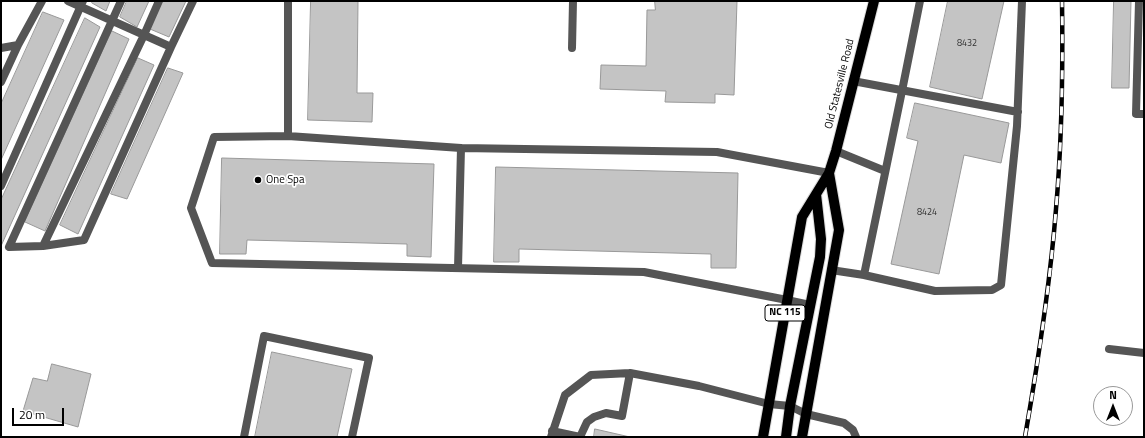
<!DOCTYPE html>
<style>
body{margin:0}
#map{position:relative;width:1145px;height:438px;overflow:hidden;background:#fff;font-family:"Titillium Web",sans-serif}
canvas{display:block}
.frame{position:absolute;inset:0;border:2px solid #000;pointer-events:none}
.north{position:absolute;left:1093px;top:386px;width:40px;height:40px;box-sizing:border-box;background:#fff;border:1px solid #999;border-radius:50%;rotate:0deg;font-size:11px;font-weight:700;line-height:16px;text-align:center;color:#000}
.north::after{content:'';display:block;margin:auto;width:14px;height:18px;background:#000;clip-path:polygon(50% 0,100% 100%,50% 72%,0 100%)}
.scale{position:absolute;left:12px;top:408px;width:52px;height:18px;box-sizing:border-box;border:2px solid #000;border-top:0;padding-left:5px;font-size:12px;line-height:14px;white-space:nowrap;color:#000;-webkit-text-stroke:3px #fff;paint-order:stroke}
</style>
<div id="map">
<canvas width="1145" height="438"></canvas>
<div class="frame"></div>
<div class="north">N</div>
<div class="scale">20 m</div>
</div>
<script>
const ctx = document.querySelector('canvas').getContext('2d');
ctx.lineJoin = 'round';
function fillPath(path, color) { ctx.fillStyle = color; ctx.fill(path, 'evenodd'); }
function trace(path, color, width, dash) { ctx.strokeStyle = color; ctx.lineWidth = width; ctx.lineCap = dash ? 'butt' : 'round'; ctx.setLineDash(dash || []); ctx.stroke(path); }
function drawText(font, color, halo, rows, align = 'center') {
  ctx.font = font + ' "Titillium Web",sans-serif'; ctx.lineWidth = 3.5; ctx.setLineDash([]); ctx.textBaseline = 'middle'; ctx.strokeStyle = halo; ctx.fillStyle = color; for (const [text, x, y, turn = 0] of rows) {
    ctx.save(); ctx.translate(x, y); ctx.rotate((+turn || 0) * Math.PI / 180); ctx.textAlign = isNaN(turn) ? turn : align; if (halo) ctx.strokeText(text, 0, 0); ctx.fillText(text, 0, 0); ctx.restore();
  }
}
const building = new Path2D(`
 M93 1H110L106 11 92 3Z
 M127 1H149L137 27 120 17Z
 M163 1H186L169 37 150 29Z
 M311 1H358L357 93H373L372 122 308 120Z
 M655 1H737L734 95 715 94V103L665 102 666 91 600 89 601 65 646 66 647 10H655Z
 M948 1H1004L982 99 930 87Z
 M1114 1H1131L1129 88H1112Z
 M43 12 64 20 1 160V104Z
 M85 18 100 27 1 246V200Z
 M112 31 129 39 45 231 25 222Z
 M138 58 154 65 78 234 60 225Z
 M168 68 183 73 127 199 111 194Z
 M915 103 1009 123 1001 163 964 155 939 274 891 264 918 141 907 138Z
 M222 158 434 164 431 257 407 256V244L247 240 246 254H220Z
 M496 167 738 173 736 268H711V254L519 249V262H494Z
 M272 352 352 369 337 437H255Z
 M52 364 91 374 78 427 23 411 33 378 47 381Z
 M595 429 630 437H594Z`);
fillPath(building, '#c4c4c4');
trace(building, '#999', 1);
const primary = new Path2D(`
 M763 437 802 217 829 173 836 151 874 1
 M786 437 790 406 820 257 821 239 816 194
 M802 437 839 230 829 173`);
trace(primary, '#dbdbdb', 12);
trace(new Path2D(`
 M68 1 171 47 193 1
 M121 1 9 247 43 246 144 35 159 1
 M288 1V136L214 137 191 208 212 263 644 272 787 300 810 305
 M1139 1 1136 114H1144
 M1 48 18 45 42 1
 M572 48 573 1
 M853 81 1018 112
 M1 82 18 45
 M288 136 461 148
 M836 151 885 171
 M1 186 83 1
 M43 246 84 240 171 47
 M458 268 461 148 717 152 829 173
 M831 270 864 275 902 91 920 1
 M864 275 935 291 992 290 1001 285 1017 126 1022 1
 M1109 349 1144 353
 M552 431 580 437 587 422 594 417 606 413 622 416 630 373
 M244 437 264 336 369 358 352 437
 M551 437 565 395 591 375 630 373 699 386 769 404 790 406 806 414 844 423 853 430 856 437`), '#555', 8);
trace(primary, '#000', 10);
const rail = new Path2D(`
 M1025 437C1038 362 1050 286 1056 209 1062 140 1063 70 1062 1`);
trace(rail, '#000', 4.5);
trace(rail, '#fff', 3, [9]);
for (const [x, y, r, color] of [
 [258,180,4,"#000"]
]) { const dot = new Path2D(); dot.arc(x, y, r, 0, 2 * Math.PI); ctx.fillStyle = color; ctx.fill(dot); trace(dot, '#fff', 1.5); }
drawText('9px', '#313131', null, [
 ["8432",967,44],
 ["8424",927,213]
]);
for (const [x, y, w] of [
 [785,313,40]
]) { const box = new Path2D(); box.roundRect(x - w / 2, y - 8, w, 16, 3); ctx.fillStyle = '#fff'; ctx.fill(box); trace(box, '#000', 1); }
drawText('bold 10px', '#000', null, [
 ["NC 115",785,313]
]);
drawText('11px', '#000', '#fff', [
 ["Old Statesville Road",840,84,-76]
]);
drawText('11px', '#000', '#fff', [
 ["One Spa",266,180]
], 'left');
</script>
